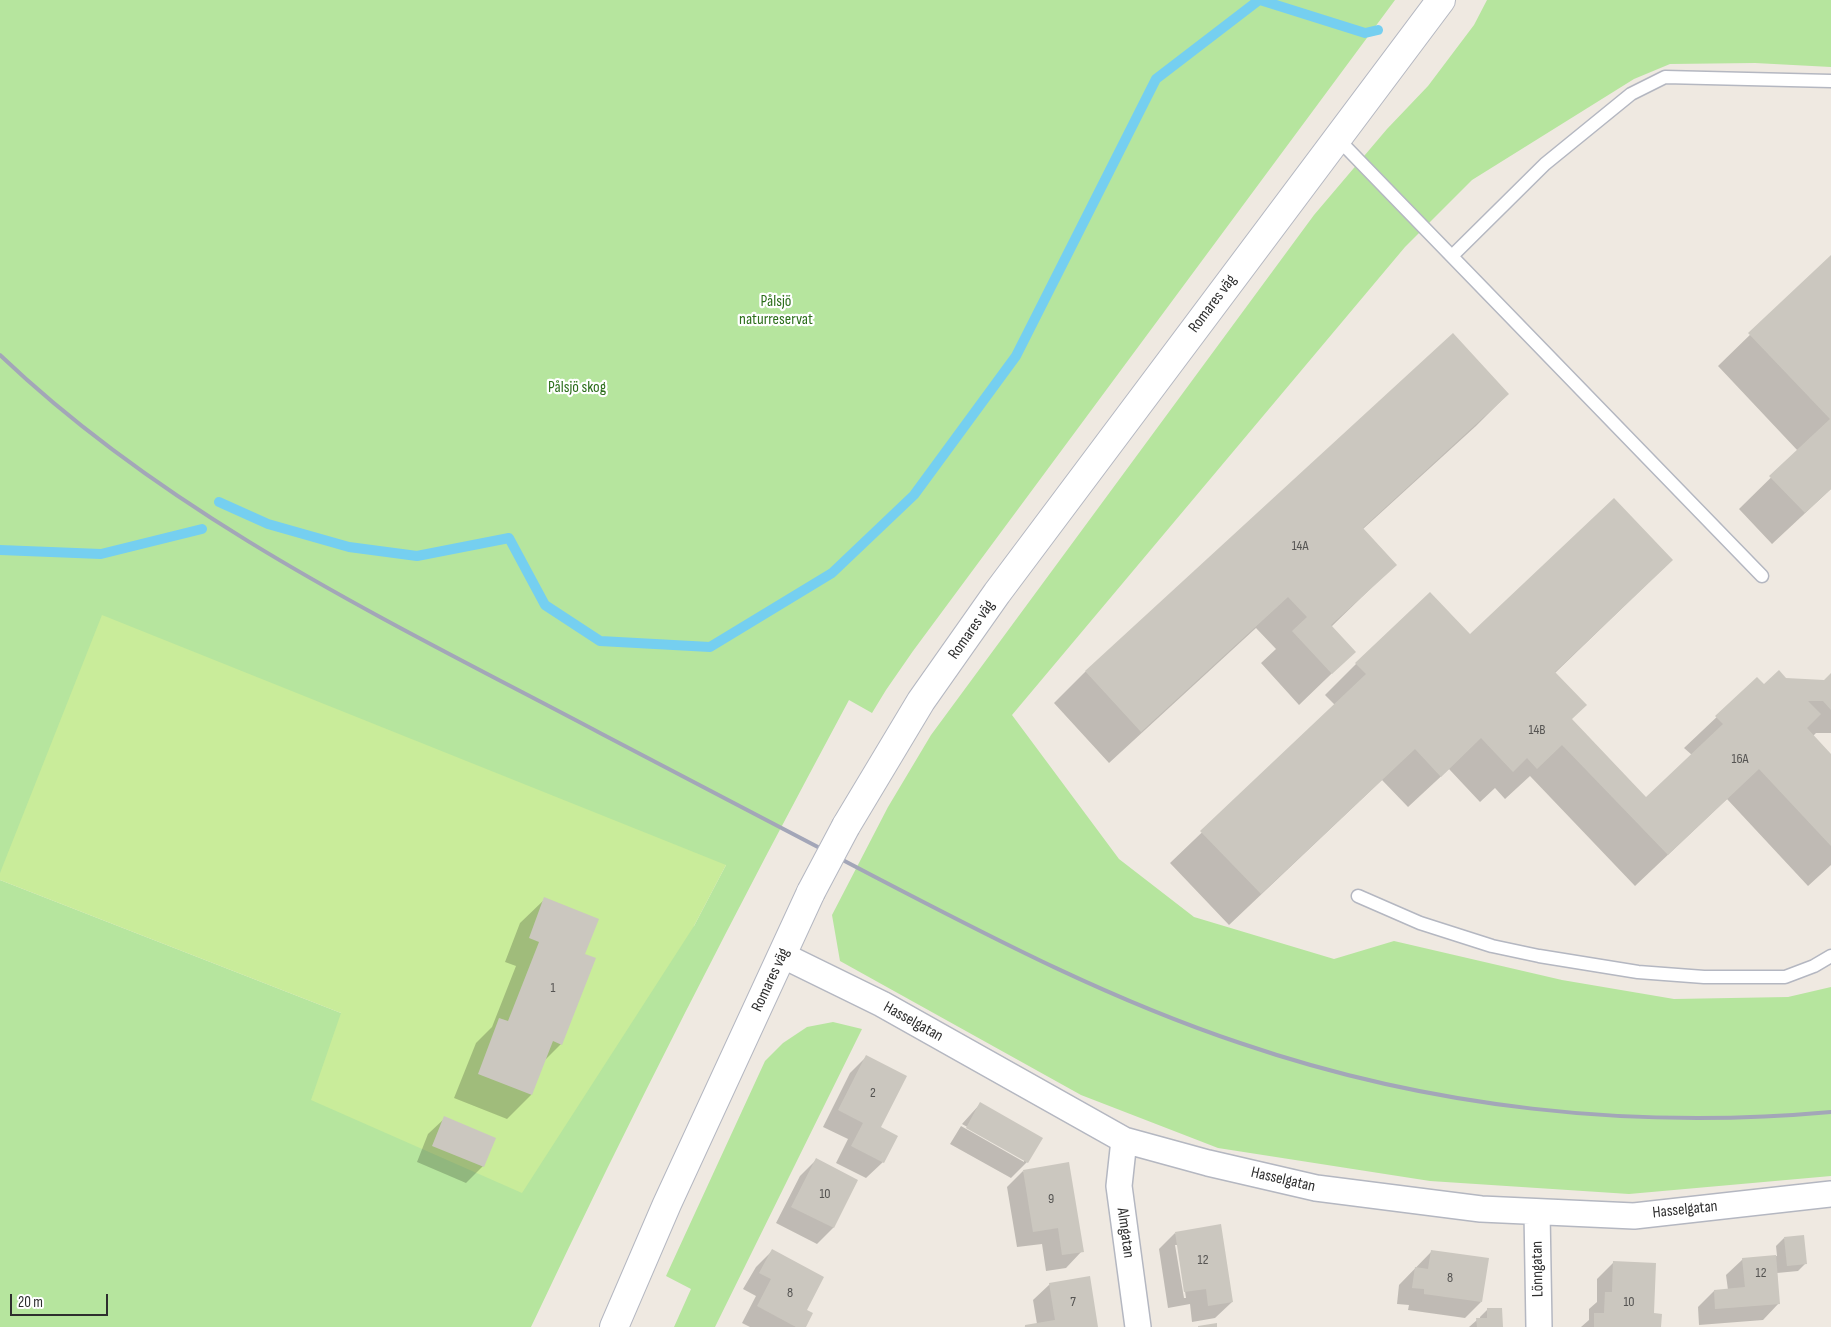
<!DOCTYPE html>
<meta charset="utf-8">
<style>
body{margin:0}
#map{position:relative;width:1831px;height:1327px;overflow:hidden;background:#efe9e1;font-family:"Sofia Sans Condensed",sans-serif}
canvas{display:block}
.scale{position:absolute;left:10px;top:1294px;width:98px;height:22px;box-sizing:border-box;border:2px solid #2e2e2e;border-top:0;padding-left:6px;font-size:15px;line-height:18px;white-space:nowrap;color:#2e2e2e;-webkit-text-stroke:4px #fff;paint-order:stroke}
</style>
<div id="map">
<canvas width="1831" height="1327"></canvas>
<div class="scale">20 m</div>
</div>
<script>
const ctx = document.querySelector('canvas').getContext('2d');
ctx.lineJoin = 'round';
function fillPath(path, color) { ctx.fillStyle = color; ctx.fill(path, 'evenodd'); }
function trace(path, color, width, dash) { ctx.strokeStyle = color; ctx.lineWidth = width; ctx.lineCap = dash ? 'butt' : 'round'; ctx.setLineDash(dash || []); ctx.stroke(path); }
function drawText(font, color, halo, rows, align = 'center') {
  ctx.font = font + ' "Sofia Sans Condensed",sans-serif'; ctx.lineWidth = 4.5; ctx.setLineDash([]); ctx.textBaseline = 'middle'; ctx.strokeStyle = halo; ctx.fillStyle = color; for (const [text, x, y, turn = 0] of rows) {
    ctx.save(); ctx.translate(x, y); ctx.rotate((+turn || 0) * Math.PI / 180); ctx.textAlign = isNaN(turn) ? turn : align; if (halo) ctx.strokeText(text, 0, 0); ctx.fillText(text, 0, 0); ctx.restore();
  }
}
fillPath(new Path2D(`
 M0 0H1395L913 651 886 690 872 713 849 700C738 906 631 1115 531 1327H0V880L341 1013 694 926 726 865 0 873Z
 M1487 0H1831V67L1755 63 1670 64 1634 79 1472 180 1405 247 1012 715 1119 859 1194 917 1334 959 1394 941 1562 980 1674 999 1788 997 1831 987V1176L1629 1194 1430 1181 1218 1148 1081 1095 840 961 832 915 888 807 931 735 1314 215 1387 129 1428 86 1474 25Z
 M833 1022 862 1029 715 1327H674L691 1289 666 1276 765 1061 783 1043 807 1027Z`), '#b6e59e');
fillPath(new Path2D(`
 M102 615 726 865 694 926 522 1193 311 1100 341 1013 0 880V873Z`), '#c9ec9a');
fillPath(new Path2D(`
 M1831 256V489L1772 544 1739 509 1798 451 1718 366Z
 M1453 335 1508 394 1476 426 1363 529 1395 565 1331 627 1354 652 1299 705 1261 663 1276 649 1256 628 1109 763 1054 703 1085 672Z
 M1672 560 1555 673 1570 719 1646 799 1692 755 1684 748 1757 679 1764 686 1786 679 1825 681 1831 675V733H1816L1813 736 1831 755V865L1808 886 1727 799 1635 886 1530 776 1505 799 1495 788 1480 802 1449 769 1408 807 1382 780 1229 925 1170 863 1335 705 1325 695 1356 664 1470 636Z
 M545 899 584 955 561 1044 544 1061 531 1095 507 1119 454 1098 476 1043 492 1027 516 966 505 962 520 923Z
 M867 1056 880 1128 883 1162 866 1178 836 1163 848 1139 823 1127 850 1073Z
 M980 1104 1027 1162 1011 1178 950 1144 961 1126 1024 1162V1159L962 1124Z
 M445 1118 483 1166 466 1183 417 1162 428 1134Z
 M816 1160 857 1181 833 1228 817 1244 776 1223 800 1176Z
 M1023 1171 1082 1251 1066 1268 1046 1271 1042 1244 1017 1247 1007 1187Z
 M1175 1233 1232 1302 1215 1318 1192 1322 1190 1304 1168 1308 1159 1249ZM1175 1245H1178L1186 1298H1184Z
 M1784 1238 1806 1263 1798 1271 1777 1273 1779 1303 1763 1320 1699 1325 1698 1307 1714 1291 1728 1290 1726 1275 1743 1259 1777 1256 1776 1246Z
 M772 1251 805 1310V1327H750L742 1323 756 1296 743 1289 756 1267Z
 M1432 1251 1481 1302 1465 1318 1408 1310 1409 1305 1397 1304 1399 1285Z
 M1614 1262 1653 1314 1660 1327H1581L1589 1320V1309L1597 1302V1279Z
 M1050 1284 1096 1327H1024L1037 1324 1033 1300Z
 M1488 1309 1501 1327H1469L1477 1320 1480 1319V1317Z`), '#0003');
trace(new Path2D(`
 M1260 0 1365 33 1378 30
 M219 502 268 524 349 547 417 556 509 538 545 605 600 641 710 647 832 573 914 495 1016 356 1156 79 1259 0
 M0 550 101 554 202 529`), '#75cff0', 10);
fillPath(new Path2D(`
 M1831 255V489L1805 513 1769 476 1830 419 1748 333Z
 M1453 333 1509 394 1363 528 1397 565 1331 625 1356 652 1332 674 1292 631 1307 617 1288 597 1141 732 1085 671Z
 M1614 498 1673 560 1555 672 1587 705 1572 719 1646 797 1723 724 1715 716 1757 677 1764 684 1779 670 1786 678 1824 680 1831 673V710L1823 701H1808L1821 714 1807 728 1831 754V846L1759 769 1668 855 1562 745 1537 769 1527 758 1513 772 1481 738 1441 777 1415 749 1261 894 1200 831 1366 674 1355 663 1430 592 1470 634Z
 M544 897 599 919 585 954 596 958 562 1045 553 1041 532 1095 478 1074 499 1018 508 1021 539 942 529 938Z
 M866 1055 907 1076 881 1127 898 1136 884 1163 851 1146 863 1123 838 1110Z
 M980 1102 1043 1138 1028 1163 966 1128Z
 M444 1116 496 1138 484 1167 432 1146Z
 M816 1158 858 1180 834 1228 791 1207Z
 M1069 1162 1084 1252 1062 1255 1058 1228 1033 1232 1023 1170Z
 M1221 1224 1233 1302 1208 1306 1206 1289 1184 1292 1175 1232Z
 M1804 1235 1807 1264 1787 1266 1784 1237Z
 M772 1249 824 1277 807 1310 813 1313 806 1327H796L757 1306 771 1279 759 1273Z
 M1431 1250 1489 1258 1482 1302 1424 1294V1289L1412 1288 1415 1267 1428 1269Z
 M1776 1255 1780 1304 1715 1309 1714 1290 1745 1287 1742 1258Z
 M1613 1261 1656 1263 1654 1313 1662 1314 1661 1327H1594V1313H1604L1605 1292H1612Z
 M1090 1276 1098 1327H1025V1325L1055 1320 1049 1283Z
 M1487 1308H1502L1503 1327H1477L1476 1318H1487Z
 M1217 1323V1327H1198V1326Z`), '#cbc7bf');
const service = new Path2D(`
 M1337 138 1762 576
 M1452 256 1545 164 1631 94 1665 77 1831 81
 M1358 896 1420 923 1492 946 1539 956 1638 972 1704 977H1785L1814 966 1831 956`);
const minor = new Path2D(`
 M782 955 882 1004 1124 1140 1208 1163 1316 1188 1481 1209 1634 1216 1831 1194
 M1124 1140 1119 1186 1138 1327
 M1537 1212 1539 1327`);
const tertiary = new Path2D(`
 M846 826 921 701 997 593 1441 0
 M614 1327 667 1204 811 892`);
trace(service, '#b4b7c1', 15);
trace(minor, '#b4b7c1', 28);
trace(tertiary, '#b4b7c1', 30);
trace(service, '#fff', 12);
trace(minor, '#fff', 25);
trace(tertiary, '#fff', 28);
trace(new Path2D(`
 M0 355C172 519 392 623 600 733 693 781 786 830 879 879 996 940 1114 1001 1240 1043 1430 1108 1632 1130 1831 1112`), '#a3a6b8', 4);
const tertiaryBridge = new Path2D(`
 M811 892 846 826`);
trace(tertiaryBridge, '#b4b7c1', 30, []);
trace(tertiaryBridge, '#fff', 28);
drawText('14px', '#555452', null, [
 ["14A",1300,546],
 ["14B",1537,730],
 ["16A",1740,759],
 ["1",553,988],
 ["2",873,1093],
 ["10",825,1194],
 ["9",1051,1199],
 ["12",1203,1260],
 ["12",1761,1273],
 ["8",1450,1278],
 ["8",790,1293],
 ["7",1073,1302],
 ["10",1629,1302]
]);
drawText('16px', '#2c6e1b', '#fff', [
 ["Pålsjö",776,302],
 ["naturreservat",776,320],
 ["Pålsjö skog",577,388]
]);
drawText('16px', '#2e2e2e', '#fff', [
 ["Romares väg",1213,304,-53],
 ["Romares väg",972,630,-55],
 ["Romares väg",771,980,-65],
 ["Hasselgatan",913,1022,29],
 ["Hasselgatan",1283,1180,13],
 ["Hasselgatan",1685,1210,-6],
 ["Almgatan",1125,1233,82],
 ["Lönngatan",1538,1269,-91]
]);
</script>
